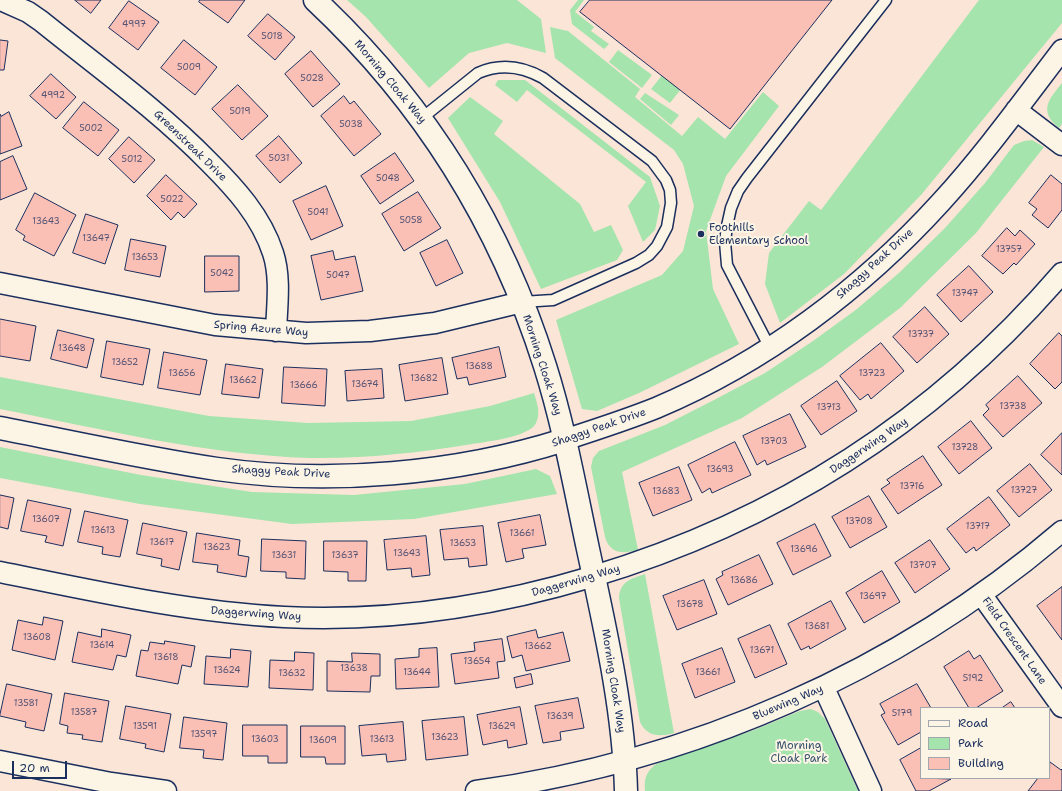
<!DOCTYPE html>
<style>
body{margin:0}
#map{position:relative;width:1062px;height:791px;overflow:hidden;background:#fbe5d7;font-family:"Shantell Sans",sans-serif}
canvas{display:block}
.legend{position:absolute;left:920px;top:707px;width:130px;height:72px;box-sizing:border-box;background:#fcf5e5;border:1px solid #a2a6af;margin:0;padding:5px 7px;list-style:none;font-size:12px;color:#1b2f5e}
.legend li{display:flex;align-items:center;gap:8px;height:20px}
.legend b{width:20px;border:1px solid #a2a6af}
.scale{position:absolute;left:12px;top:761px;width:55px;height:18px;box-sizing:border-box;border:2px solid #1b2f5e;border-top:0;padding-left:5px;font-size:12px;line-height:14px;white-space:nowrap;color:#1b2f5e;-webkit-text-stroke:3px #fcf5e5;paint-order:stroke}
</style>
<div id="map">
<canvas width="1062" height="791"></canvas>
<ul class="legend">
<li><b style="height:5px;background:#fcf5e5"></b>Road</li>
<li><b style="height:11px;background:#a5e4ad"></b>Park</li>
<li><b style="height:11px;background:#fabfb5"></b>Building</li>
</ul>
<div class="scale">20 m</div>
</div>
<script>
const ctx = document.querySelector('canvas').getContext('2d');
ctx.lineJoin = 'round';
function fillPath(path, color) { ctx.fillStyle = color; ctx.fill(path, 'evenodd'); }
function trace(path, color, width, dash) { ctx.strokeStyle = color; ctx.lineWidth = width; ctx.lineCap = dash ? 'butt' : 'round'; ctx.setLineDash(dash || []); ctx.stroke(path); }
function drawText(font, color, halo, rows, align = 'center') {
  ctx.font = font + ' "Shantell Sans",sans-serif'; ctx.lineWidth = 4; ctx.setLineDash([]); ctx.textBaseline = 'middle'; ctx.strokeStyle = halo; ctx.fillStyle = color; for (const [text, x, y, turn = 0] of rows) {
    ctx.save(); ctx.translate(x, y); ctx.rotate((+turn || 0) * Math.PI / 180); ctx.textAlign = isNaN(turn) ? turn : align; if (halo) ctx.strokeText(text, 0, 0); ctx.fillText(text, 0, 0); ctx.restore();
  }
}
fillPath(new Path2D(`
 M347 0H517L541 19 546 53 507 43 469 53 429 88 366 17Z
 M578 0H584L575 12 594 27 591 31 609 44 604 49 572 24 570 10Z
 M979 0H1062V23L921 195 844 274 780 323 765 284 769 253 809 201 821 210Z
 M550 27 568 31 640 89 635 97 682 136 698 117 725 139 763 92 779 106 726 176 706 231 713 289 739 344 639 393 597 411 582 409 556 320 662 275 683 251 694 206 683 164 674 150 555 58Z
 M618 50 652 75 642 88 609 62Z
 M663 74 681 89 670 103 651 89Z
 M498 80H525L650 177 660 206 655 230 643 242 628 206 646 182 527 90 517 102 495 85Z
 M1062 83V124L1059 128C1038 111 1049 99 1062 83Z
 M645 93 679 115 671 125 640 99Z
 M470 97 503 121 494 134 580 204 594 232 611 225 623 250 617 260 541 289 500 202 448 118Z
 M1032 140 1044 147 976 233 900 308 822 367 742 418 622 472 638 550C623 554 610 554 605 537L591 467 593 458 599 451 665 425 714 400 765 373 813 341 857 309 900 272 945 228 985 183 1014 145 1024 141Z
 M0 377 209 416 308 423 411 421 490 406 534 393C537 403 541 413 536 423 529 438 482 442 466 445 415 453 362 459 310 458 206 455 102 429 0 409Z
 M0 447 141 475 252 492 354 495 465 484 536 469 550 476 557 494 414 519 292 524 140 504 0 478Z
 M645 574 674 733C660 737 647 737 640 722L619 598C620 581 631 579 645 574Z
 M811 709 818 712 825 719 858 791H645C644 778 646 772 656 764L754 730 800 711Z`), '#a5e4ad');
const building = new Path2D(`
 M75 0H101L91 13Z
 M200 0H245L228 23 199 2Z
 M590 0H832L730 129 580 12Z
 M129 1 159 22 138 50 109 28Z
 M268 14 295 37 275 60 248 36Z
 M0 40 8 41 4 70H0Z
 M184 40 217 67 195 95 161 68Z
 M311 51 340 84 313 107 285 74Z
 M51 74 76 97 56 119 30 96Z
 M238 85 268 116 242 140 212 109Z
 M344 96 350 104 354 101 381 134 354 156 321 116Z
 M84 102 119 130 98 156 63 128Z
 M9 112 22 146 0 154V114L1 116Z
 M279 136 302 163 280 183 256 156Z
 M129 137 155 160 134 183 109 159Z
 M395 153 414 181 380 204 361 176Z
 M13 156 27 189 0 200V162Z
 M166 175 197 204 184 218 178 212 171 220 147 196Z
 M1051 175 1062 184V210L1048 228 1032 215 1037 209 1029 203Z
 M326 186 343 226 311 240 293 201Z
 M418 192 441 228 404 251 382 214Z
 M35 193 76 215 54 256 23 240 25 236 16 230Z
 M86 214 118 225 105 264 73 253Z
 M1007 228 1015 236 1020 230 1035 244 1016 265 1014 263 1003 274 982 256Z
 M131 239 166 246 160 277 125 270Z
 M447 240 463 273 436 286 420 253Z
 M333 251 335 260 355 256 363 291 321 300 311 256Z
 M205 256H239V291L205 292Z
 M969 266 993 292 961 322 937 295Z
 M925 307 949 334 917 363 893 337Z
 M0 319 36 326 30 361 0 356Z
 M58 330 94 339 87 368 51 359Z
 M1059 333 1062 336V382L1055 389 1030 364Z
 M107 341 150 349 143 385 101 377Z
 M881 343 904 371 871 399 868 394 860 400 840 376Z
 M499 347 506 377 469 385 467 377 457 379 452 358Z
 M164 352 207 360 200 395 158 388Z
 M442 358 448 394 405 401 399 365Z
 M226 364 263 369 259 398 222 394Z
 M284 367 327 369 325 406 282 403Z
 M382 369 384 398 347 401 345 371Z
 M1018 376 1042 403 1003 437 983 415 989 409 986 405Z
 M837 381 857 411 821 435 801 406Z
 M790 414 806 447 767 465 765 460 757 465 743 436Z
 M971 421 992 448 959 474 938 447Z
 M1062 433V475L1041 455Z
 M735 442 751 475 712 493 710 488 702 493 688 465Z
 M923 456 942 485 898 514 881 489 890 483 887 480Z
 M1030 464 1052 490 1019 517 997 491Z
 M679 467 692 500 653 516 639 483Z
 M0 495 14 498 8 529 0 527Z
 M869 496 887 527 850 548 832 517Z
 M989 497 1010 525 976 551 974 547 966 553 947 529Z
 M28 500 71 509 63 546 45 542 47 536 21 531Z
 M85 511 128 520 120 557 102 554 103 547 78 542Z
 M540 515 546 545 522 549 524 558 506 562 498 523Z
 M143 523 187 532 179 570 161 566 162 559 137 554Z
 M815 524 831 556 793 575 777 543Z
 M483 526 487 565 469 567 468 558 444 560 440 530Z
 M197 533 240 540 238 555 249 557 246 577 217 572 218 565 193 562Z
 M426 536 430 575 412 577 411 568 387 570 384 540Z
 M262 539 306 541 305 579 286 578V572L261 571Z
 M930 540 950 569 915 593 895 563Z
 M324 541H367L366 581H348V572L324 571Z
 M759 555 773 584 728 605 716 579 723 575 722 572Z
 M882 571 900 602 864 623 846 593Z
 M704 580 717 614 677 630 663 596Z
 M1062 587V640L1037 606Z
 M831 601 846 629 810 649 809 646 801 650 788 624Z
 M44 617 63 621 55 660 12 650 18 620 42 625Z
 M770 625 787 664 755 678 738 639Z
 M102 629 131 635 126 657 117 655 113 670 72 662 78 632 101 637Z
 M536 630 538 638 563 632 570 661 526 671 522 655 512 658 507 637Z
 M502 639 505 661 497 662 499 678 455 684 451 654 475 651 474 643Z
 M165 641 195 646 191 667 182 665 178 684 136 676 141 650 148 651 150 642 164 644Z
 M437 648 439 687 396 689 395 659 419 657V649Z
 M722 648 735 682 695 698 682 664Z
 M231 649 251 651 248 687 204 684 206 656 230 658Z
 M969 651 974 659 980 655 1003 691 976 708H969L944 667Z
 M295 652 314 653 313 690 269 688 270 660 294 661Z
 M352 653 380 654V676H371L370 692 327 691V661L352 662Z
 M531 674 533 684 516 688 514 678Z
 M7 684 52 694 44 731 25 727 26 722 0 716Z
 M917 684 931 708H921V732L898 745 881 715 885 713 880 704Z
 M65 693 109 701 102 742 82 739 83 735 67 733 68 726 60 724Z
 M578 698 584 728 560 732 561 740 543 743 535 706Z
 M1011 702 1015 708H1002Z
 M126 706 171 714 164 752 145 748 146 744 120 739Z
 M520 707 527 744 508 748 507 740 483 745 477 715Z
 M184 717 227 723 223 760 203 758 204 750 180 748Z
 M464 717 468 755 426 760 422 721Z
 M403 722 406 760 387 762 386 754 362 756 359 726Z
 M243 725H287V763H268V756H243Z
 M301 726H345V764H326L325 757H301Z
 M921 748V778L951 779 929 791H916L900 760Z
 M1050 762 1061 770 1062 769V791H1028L1038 778H1049Z`);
fillPath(building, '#fabfb5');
trace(building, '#1b2f5e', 1);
const lane = new Path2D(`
 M422 118 478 73C501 63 522 66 543 78L652 161 666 180 670 190 671 203 667 227 657 246 649 255 636 263 553 300 522 302
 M770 348 727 265 725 242 727 226 731 208 738 191 747 178 886 0`);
const street = new Path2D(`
 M1 0 28 12 41 21C98 67 158 110 209 162 235 188 261 216 273 253 281 277 277 306 276 331
 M1016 110 1062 145
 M0 283 215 325 306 333 370 331 435 323 522 302
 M564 440C595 430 626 420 656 408 765 362 862 289 941 202 984 155 1023 101 1062 50
 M0 572C94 591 188 612 284 617 388 622 491 607 591 577 778 521 934 422 1062 273
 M981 594 1062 707
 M824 688 871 791
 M0 761 111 783 166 791
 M476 791C690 762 898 672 1062 531`);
const secondary = new Path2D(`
 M315 0C424 102 500 223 545 366 564 426 575 488 588 549 605 628 624 710 626 791
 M0 428C72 442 144 458 217 469 329 485 457 474 564 440`);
trace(lane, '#1b2f5e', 13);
trace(street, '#1b2f5e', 23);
trace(secondary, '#1b2f5e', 25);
trace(lane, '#fcf5e5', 10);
trace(street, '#fcf5e5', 20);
trace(secondary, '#fcf5e5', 22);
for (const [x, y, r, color] of [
 [701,234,4,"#1b2f5e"]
]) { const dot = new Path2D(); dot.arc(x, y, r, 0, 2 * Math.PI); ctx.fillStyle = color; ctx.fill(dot); trace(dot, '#fcf5e5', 1.5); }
drawText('9px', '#535374', null, [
 ["4997",134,25],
 ["5018",272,37],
 ["5009",189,68],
 ["5028",312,79],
 ["4992",53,96],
 ["5019",240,112],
 ["5038",351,125],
 ["5002",91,129],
 ["5031",279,159],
 ["5012",132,160],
 ["5048",388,179],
 ["5022",172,200],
 ["5041",318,213],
 ["5058",411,221],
 ["13643",46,222],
 ["13647",96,239],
 ["13757",1009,250],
 ["13653",145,258],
 ["5042",222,274],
 ["5047",338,276],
 ["13747",965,294],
 ["13737",921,335],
 ["13648",72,349],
 ["13652",125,363],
 ["13688",479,367],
 ["13656",182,374],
 ["13723",872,374],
 ["13682",424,379],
 ["13662",243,381],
 ["13674",365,385],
 ["13666",304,386],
 ["13738",1013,407],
 ["13713",829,408],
 ["13703",774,442],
 ["13728",965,448],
 ["13693",720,470],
 ["13716",912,487],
 ["13727",1024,491],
 ["13683",666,492],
 ["13607",46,520],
 ["13708",859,522],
 ["13717",978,527],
 ["13613",103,531],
 ["13661",522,534],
 ["13617",162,543],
 ["13653",463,544],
 ["13623",217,548],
 ["13696",804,550],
 ["13643",407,554],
 ["13631",284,556],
 ["13637",345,556],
 ["13707",923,566],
 ["13686",744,581],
 ["13697",873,597],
 ["13678",690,605],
 ["13681",817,627],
 ["13608",37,638],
 ["13614",102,646],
 ["13662",538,647],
 ["13671",762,651],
 ["13618",166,658],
 ["13654",477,662],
 ["13638",354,669],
 ["13624",227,671],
 ["13644",417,673],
 ["13661",708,673],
 ["13632",292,674],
 ["5192",973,679],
 ["13581",26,704],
 ["13587",84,713],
 ["5179",902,714],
 ["13639",560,717],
 ["13591",145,727],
 ["13629",502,727],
 ["13597",204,735],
 ["13623",445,738],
 ["13603",265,740],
 ["13613",382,740],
 ["13609",323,741]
]);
drawText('11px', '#1b2f5e', '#fcf5e5', [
 ["Morning Cloak Way",390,82,50],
 ["Greenstreak Drive",190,146,44],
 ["Shaggy Peak Drive",875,264,-42],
 ["Spring Azure Way",261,329,5],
 ["Morning Cloak Way",542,365,72],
 ["Shaggy Peak Drive",599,428,-19],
 ["Daggerwing Way",869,446,-34],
 ["Shaggy Peak Drive",281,472,3],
 ["Daggerwing Way",576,581,-16],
 ["Daggerwing Way",256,614,4],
 ["Field Crescent Lane",1014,641,55],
 ["Morning Cloak Way",613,681,81],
 ["Bluewing Way",788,703,-23]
]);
drawText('11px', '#1b2f5e', '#fcf5e5', [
 ["Foothills",709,228],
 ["Elementary School",709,241]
], 'left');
drawText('11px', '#37536e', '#fcf5e5', [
 ["Morning",799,746],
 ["Cloak Park",799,759]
]);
</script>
